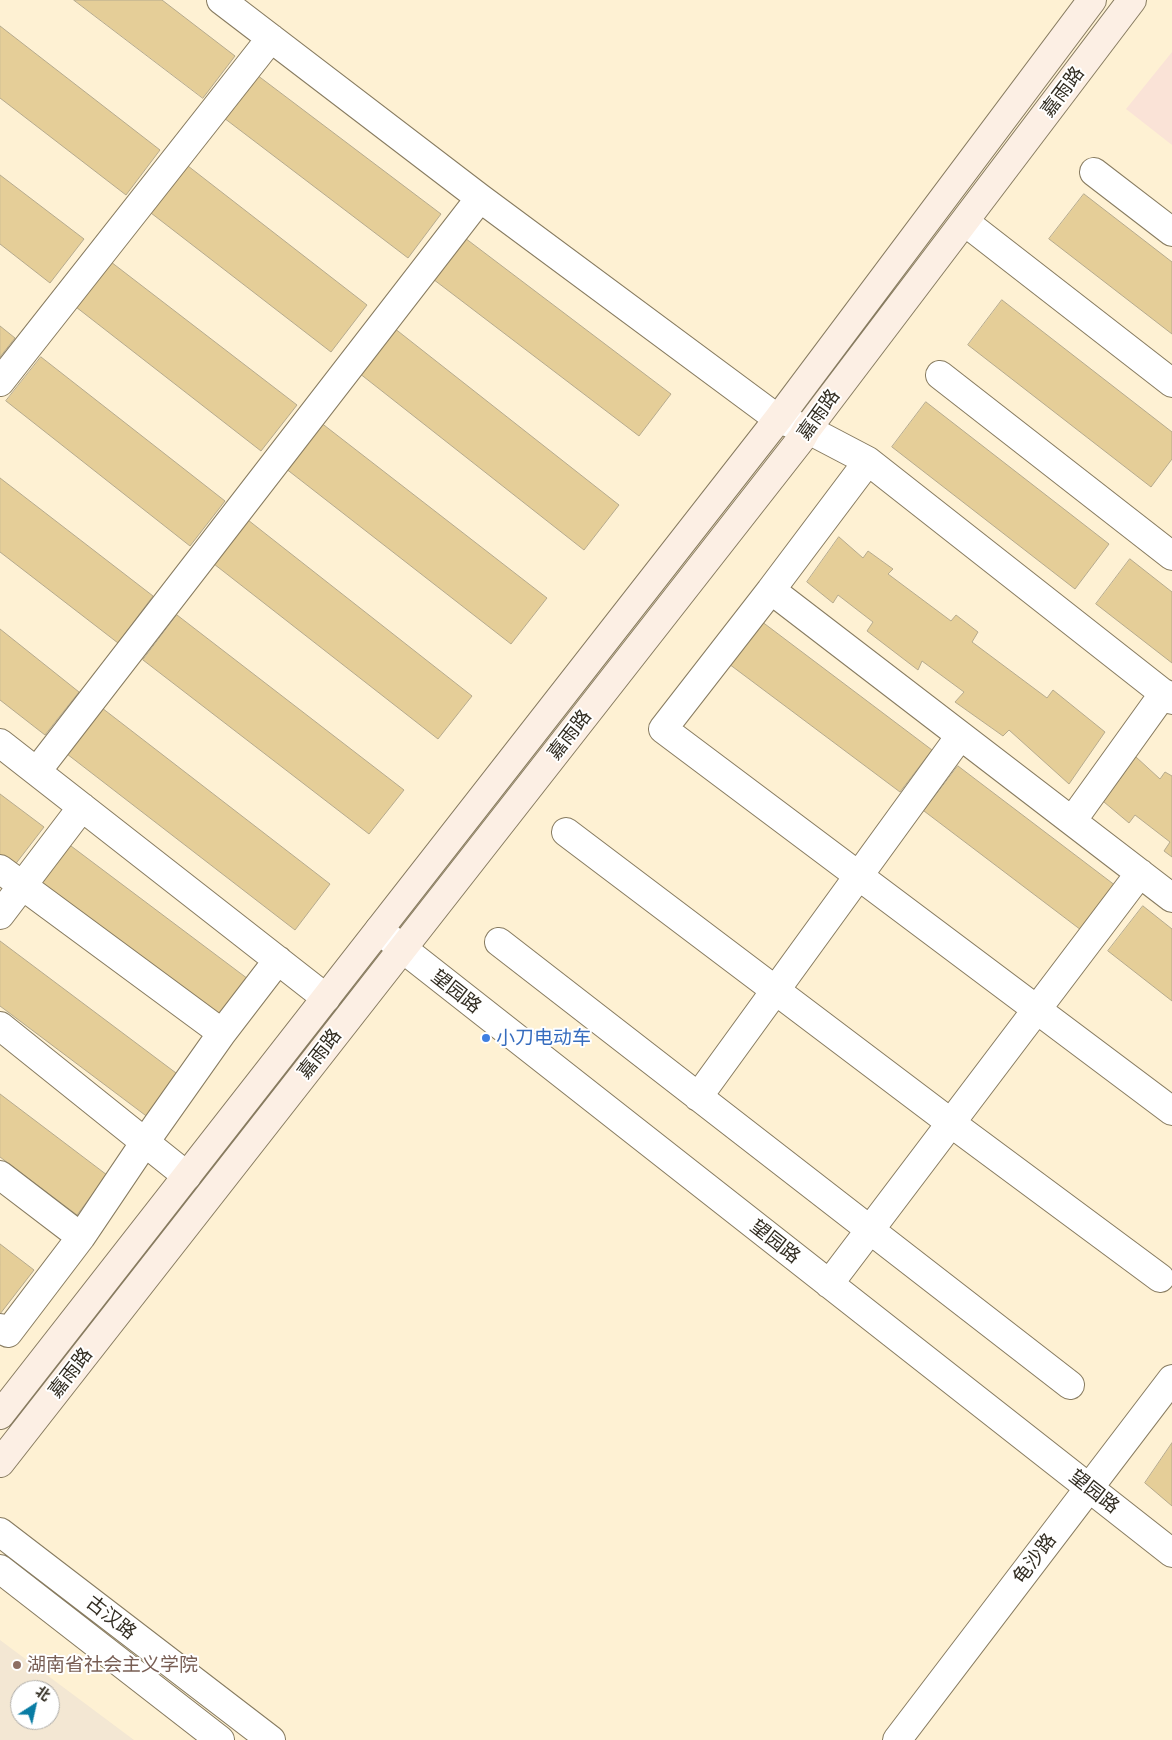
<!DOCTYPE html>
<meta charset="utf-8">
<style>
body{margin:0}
#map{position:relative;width:1172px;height:1740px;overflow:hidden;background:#fef1d3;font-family:Cabin,"Noto Sans SC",sans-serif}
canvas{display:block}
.north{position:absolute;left:10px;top:1680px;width:50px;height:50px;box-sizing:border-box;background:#fff;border:1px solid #adaba7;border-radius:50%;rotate:35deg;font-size:14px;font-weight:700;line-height:20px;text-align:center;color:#322d22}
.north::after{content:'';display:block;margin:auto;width:18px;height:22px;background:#097ca4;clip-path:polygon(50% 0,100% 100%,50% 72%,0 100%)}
</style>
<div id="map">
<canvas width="1172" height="1740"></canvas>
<div class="north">北</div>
</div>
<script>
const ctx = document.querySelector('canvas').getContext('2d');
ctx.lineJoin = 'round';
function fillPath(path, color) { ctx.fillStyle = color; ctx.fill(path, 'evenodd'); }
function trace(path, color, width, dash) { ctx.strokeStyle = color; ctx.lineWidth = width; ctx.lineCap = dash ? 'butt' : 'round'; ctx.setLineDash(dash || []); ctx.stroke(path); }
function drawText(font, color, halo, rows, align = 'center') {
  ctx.font = font + ' Cabin,"Noto Sans SC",sans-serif'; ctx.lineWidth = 4; ctx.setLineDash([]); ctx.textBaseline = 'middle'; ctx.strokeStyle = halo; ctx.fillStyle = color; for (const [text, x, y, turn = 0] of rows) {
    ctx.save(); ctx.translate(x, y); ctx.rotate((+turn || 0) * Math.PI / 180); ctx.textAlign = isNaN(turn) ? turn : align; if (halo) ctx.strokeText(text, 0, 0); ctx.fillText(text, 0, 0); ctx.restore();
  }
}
fillPath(new Path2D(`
 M1172 52V145L1126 109Z`), '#fae3d7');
fillPath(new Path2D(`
 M0 1640 134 1740H0ZM20 1690H50V1720H20Z`), '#f3e7d3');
const building = new Path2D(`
 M74 0H162L235 56 203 98Z
 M0 26 160 150 126 195 0 98Z
 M257 75 441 214 408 258 224 118Z
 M188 166 367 305 331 352 151 213Z
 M0 175 84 239 50 283 0 244Z
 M1084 194 1172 262V334L1049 239Z
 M461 235 671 394 639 436 429 276Z
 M111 262 297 405 261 451 76 307Z
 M1002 300 1172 432V459L1151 487 968 345Z
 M0 326 15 338 0 357Z
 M394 328 619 505 584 550 359 373Z
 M41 357 225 501 190 546 6 401Z
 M926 402 1109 544 1075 589 892 447Z
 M320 422 547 598 511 644 285 468Z
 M0 478 153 596 118 643 0 552Z
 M248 520 472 696 438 739 214 564Z
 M839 537 863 558 868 551 893 569 888 574 951 621 956 615 978 632 972 642 1047 698 1053 690 1105 732 1069 784 1009 730 1003 736 955 702 964 692 922 661 918 670 867 631 873 622 838 595 833 603 807 582Z
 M1130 559 1172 592V663L1096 604Z
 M177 615 404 790 369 834 143 660Z
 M753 615 932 750 900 792 721 658Z
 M0 629 79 692 45 735 0 700Z
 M102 708 330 884 295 930 67 754Z
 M1136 757 1160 779 1165 772 1172 776V857L1164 851 1170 842 1135 815 1129 823 1104 802Z
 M958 766 1116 886 1081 930 924 811Z
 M0 794 44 827 14 866 0 855Z
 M67 843 256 985 226 1024 38 882Z
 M1143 906 1172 929V1001L1108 951Z
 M0 941 180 1076 149 1118 0 1006Z
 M0 1094 107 1175 77 1215 0 1157Z
 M0 1244 34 1270 0 1314Z
 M1172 1443V1506L1145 1483Z`);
fillPath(building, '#e5ce98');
trace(building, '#b6aa8d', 1);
const minor = new Path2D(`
 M221 0 480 198 778 419 807 429 868 461 1172 700
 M1094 172 1172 232
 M965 222 1172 383
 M940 375 1172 556
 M0 382 271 38
 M868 461 771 590 1172 898
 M771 590 663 729 1172 1111
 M0 743 326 998
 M37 771 480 198
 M1072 821 1164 693
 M566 832 951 1123 1160 1278
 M0 869 222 1033
 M0 915 82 807
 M379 930 1172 1553
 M499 942 1070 1385
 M0 1026 187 1176
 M698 1097 960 736
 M0 1175 81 1237
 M829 1284 1140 873
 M0 1328 8 1333 81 1237 145 1142 222 1033 278 960
 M897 1740 1172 1379`);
const tertiary = new Path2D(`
 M0 1532 271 1740
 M0 1569 220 1740`);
const secondary = new Path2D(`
 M0 1415 778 419 1092 0
 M0 1463 802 438 807 429 1132 0`);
trace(minor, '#877b60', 30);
trace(tertiary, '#877b60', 30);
trace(secondary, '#877b60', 30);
trace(minor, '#fff', 28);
trace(tertiary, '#fff', 28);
trace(secondary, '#fcefe4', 28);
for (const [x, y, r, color] of [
 [486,1038,5,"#3f7fe0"],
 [17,1665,5,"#8d6e63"]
]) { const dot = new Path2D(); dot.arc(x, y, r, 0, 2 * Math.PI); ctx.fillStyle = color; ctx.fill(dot); trace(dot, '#fff', 2); }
drawText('19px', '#322d22', '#fff', [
 ["嘉雨路",1063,92,-53],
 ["嘉雨路",819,415,-54],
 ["嘉雨路",570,735,-52],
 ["望园路",456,992,38],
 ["嘉雨路",320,1054,-52],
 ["望园路",775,1242,38],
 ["嘉雨路",71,1373,-52],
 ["望园路",1094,1492,38],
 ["龟沙路",1035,1559,-53],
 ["古汉路",111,1618,38]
]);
drawText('19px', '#366cbe', '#fff', [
 ["小刀电动车",496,1038]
], 'left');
drawText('19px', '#785e54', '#fff', [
 ["湖南省社会主义学院",27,1665]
], 'left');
</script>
